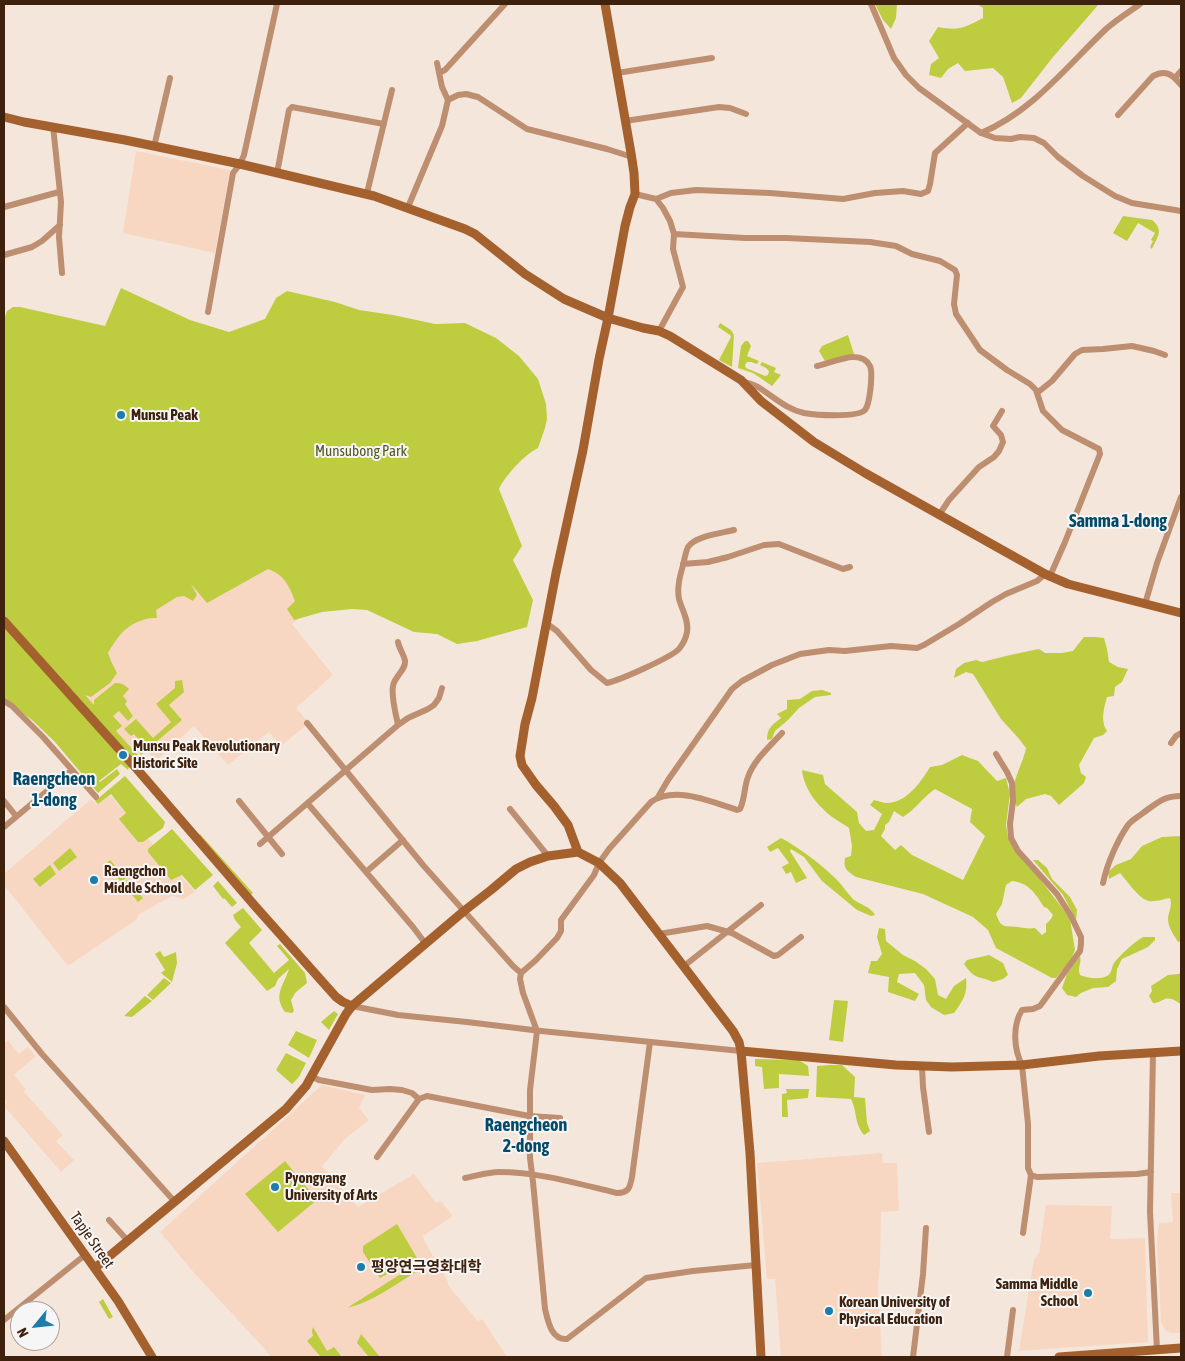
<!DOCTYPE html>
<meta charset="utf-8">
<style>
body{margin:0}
#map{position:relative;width:1185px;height:1361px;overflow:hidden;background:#f5e6dc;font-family:"Asap Condensed",sans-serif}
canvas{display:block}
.frame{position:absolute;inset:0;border:5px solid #3e220d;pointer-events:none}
.north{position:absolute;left:10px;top:1301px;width:50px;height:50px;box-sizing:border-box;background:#f6f6f6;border:1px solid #aca199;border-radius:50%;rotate:242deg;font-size:14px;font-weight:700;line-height:20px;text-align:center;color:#3e220d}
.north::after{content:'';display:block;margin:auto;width:18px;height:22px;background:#1d7ca9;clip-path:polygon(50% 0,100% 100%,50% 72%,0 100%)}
</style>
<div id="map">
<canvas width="1185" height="1361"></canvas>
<div class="frame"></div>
<div class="north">N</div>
</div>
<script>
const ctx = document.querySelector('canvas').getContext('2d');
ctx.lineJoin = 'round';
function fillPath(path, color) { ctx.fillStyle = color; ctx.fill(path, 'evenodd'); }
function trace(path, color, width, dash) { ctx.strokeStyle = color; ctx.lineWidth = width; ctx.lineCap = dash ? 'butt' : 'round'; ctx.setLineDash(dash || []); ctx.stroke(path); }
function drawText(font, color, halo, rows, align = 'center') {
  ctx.font = font + ' "Asap Condensed","Noto Sans KR",sans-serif'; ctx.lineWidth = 4; ctx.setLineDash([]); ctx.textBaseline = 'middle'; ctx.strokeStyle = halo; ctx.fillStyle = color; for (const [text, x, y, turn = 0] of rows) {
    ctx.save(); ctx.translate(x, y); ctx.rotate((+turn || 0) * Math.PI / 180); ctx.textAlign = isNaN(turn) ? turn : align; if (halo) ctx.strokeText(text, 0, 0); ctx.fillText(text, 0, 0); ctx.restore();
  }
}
fillPath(new Path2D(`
 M136 151 230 170 215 253 123 233Z
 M279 563 313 608 292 624 333 675 296 708 309 723 281 746 269 732 228 765 194 726 156 761 144 747 136 753 67 676 145 592Z
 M110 795 195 892 183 899 172 896 139 914 136 920 68 966 4 885V874L91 799 97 805Z
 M8 1040 19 1054 28 1047 36 1056 14 1075 26 1089 24 1092 63 1135 56 1141 74 1160 61 1172 4 1106 7 1102 4 1097V1044Z
 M322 1085 365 1095 359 1108 369 1120 346 1138 322 1166 358 1207 414 1174 436 1203 441 1201 453 1216 423 1236 425 1242 448 1282V1285L478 1321 482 1319 507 1357H271L263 1347 195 1274 160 1232Z
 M882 1153 883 1163H897L899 1211 881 1212 880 1264 878 1286 882 1357H781L775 1279H767L757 1163Z
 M1171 1193H1181V1333H1170L1165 1330 1161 1322 1157 1240 1159 1223 1173 1222Z
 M1046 1205 1112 1206 1110 1239 1145 1238 1148 1342 1019 1351 1034 1259 1039 1253Z`), '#f8d7c2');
fillPath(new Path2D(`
 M875 4H897L896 18 891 29 883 20Z
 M977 4H1099L1053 57 1021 98 1012 103 1003 77 993 68 965 71 958 63 948 69 941 78 929 75 931 64 939 58 929 41 938 27C959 31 964 28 983 18V8Z
 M1123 216 1152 220C1164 230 1158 236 1152 249L1150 247 1153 241 1151 240 1155 233 1138 223 1127 241 1113 233Z
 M121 288 190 320 229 332 265 319 276 298 287 291 335 302 359 310 393 315 435 324 465 323 496 338 519 356 538 379 546 404 547 419 545 428 538 448C524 455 505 476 499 489L522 546 513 560 533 600 527 627 477 641 457 644 437 634 414 632 367 610 352 609 322 612 294 620 287 609 295 601C289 585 284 575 268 569L207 603 191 584 197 595 193 601 184 596 177 597 156 610 157 618C153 618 149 618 146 619 125 625 119 635 108 653L111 661 117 673 110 683 91 697 85 695 94 705V700L115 683C121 683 124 684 129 689L123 696 127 701 125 704 133 716 128 721 119 711 113 716 122 726 116 731 138 755 132 760 128 770 121 764 99 781 100 782 117 769 120 774 98 793 55 742 32 720 4 699V320L7 311 13 307H20L105 326Z
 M720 323 731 330 734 335 732 367 719 360 731 337 730 335 718 327Z
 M848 335 854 354 825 361 819 351 822 346Z
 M745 341H748L751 346 747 356 759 361 757 364 751 362H747L745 365 746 368 765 376 768 375 769 371 766 368 760 365 762 362 776 368 774 372 781 375 772 386 753 373 738 368 741 346Z
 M1084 637H1095L1104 638 1107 649 1109 662 1118 667 1128 669 1122 682 1115 687 1114 696 1107 697C1104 708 1100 721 1107 731L1103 735 1094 738 1079 765 1081 773 1086 777 1084 783 1059 805 1051 796 1045 794 1026 799 1017 807C1007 784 1022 769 1026 748L1020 740 1001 719 973 674 966 672 954 678 956 669 964 663 976 660 982 662 1010 655 1039 649 1045 653H1062L1073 651Z
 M182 680 184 692 169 705 182 720 141 755 133 747 139 740 134 734 131 736 124 729 136 719 153 738 171 722 156 704 175 688V681Z
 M822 690 831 693V695L815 697 799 708 788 720 775 731 772 739 767 740C767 728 772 725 781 718L777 714 787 709V700L800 699 812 691Z
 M962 755 978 761 997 781 1006 778 1010 794 1006 825 1008 838 1060 905 1070 919 1075 950 1071 960 1056 978H1052L996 948 988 930 973 917 923 894 856 877C847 871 843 869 845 858L851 856 852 846 849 828C841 822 830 817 823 809 813 800 803 784 802 770L823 775 825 784 857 812 859 823 866 831 874 830 882 814 870 805 874 800C877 801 882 802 885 803 906 804 921 782 930 767L942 765ZM935 789 972 809 970 822 985 836 963 880 912 855 901 845 895 850 881 836 885 829V825L889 822 894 811 903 817C916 809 923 797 935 789ZM1012 881C1029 883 1035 893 1044 907L1047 908 1053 915 1051 919 1046 924V932L1042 935 1035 928C1029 929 1024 928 1018 927 1004 925 1002 930 996 914L1002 904 1006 885Z
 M125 776 165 822 163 828 143 842H138L119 819 126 813 111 794 98 804 95 801Z
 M172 829 213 875 195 890 182 875 171 880 148 852V849Z
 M200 834 253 893 251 895 198 835Z
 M1181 836V941L1178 942C1174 935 1168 928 1168 919 1168 912 1173 906 1170 898 1164 899 1155 902 1149 901 1140 900 1127 881 1120 873L1109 879 1108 872 1116 865 1131 859 1142 846 1162 837Z
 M781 838C797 846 825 867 838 881 843 886 847 893 853 899 860 905 870 906 875 915L871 916 857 910 822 881 804 857 791 849 790 851 807 878 796 883 791 872 786 874 782 867 789 863 778 848 770 852 767 847Z
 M70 848 77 857 59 871 53 863Z
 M110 860 126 878 121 882 106 864Z
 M1033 860H1038L1047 868 1052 879 1070 897 1077 910 1076 920 1063 895Z
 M50 865 56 874 40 887 33 879Z
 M127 880 143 898 138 902 123 884Z
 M218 881 237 903 232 907 224 898 223 899 213 886Z
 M243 908 262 930 249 943 274 973 289 960 277 946 280 944 305 973 307 983 295 993 293 997 291 1000 294 1011 292 1013 285 1012C273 995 283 987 289 969L278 979 275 986 267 991 225 943 241 927 235 920 233 915Z
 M879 928 885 929 886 941 903 955 915 961 926 969 935 979 938 995 946 999 954 986 966 978C968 993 963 1001 954 1013L944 1015 931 1007 926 1000 924 985 915 973 899 974 897 982 919 994 915 1001 888 992 889 977 868 973 871 961H877L882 954 877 937Z
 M1143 937H1155V940L1148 947 1122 959 1117 969 1116 981 1108 987 1093 988 1081 993 1076 997 1067 995 1062 988 1067 974 1080 956C1082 963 1077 967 1080 975 1087 978 1099 980 1107 976 1112 974 1111 968 1114 963 1122 953 1132 944 1143 937Z
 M160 951 164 957 176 952 177 963 172 982 161 973 165 970 155 954Z
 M989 955 1003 963 1008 975 1003 979 993 982C977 975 975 980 964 964L967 960Z
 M1181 972V1004C1177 1002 1171 997 1165 999 1160 1001 1158 1003 1153 1003L1149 996 1152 991 1151 986 1168 975 1179 974Z
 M164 978 171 983 153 1000 147 995Z
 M145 996 152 1001 132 1017 124 1016Z
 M834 1000 848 1001 843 1042 829 1040Z
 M334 1011 338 1014 329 1030 321 1022Z
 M296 1031 317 1040 309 1058 288 1045Z
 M286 1053 306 1063 299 1077 292 1084 276 1070Z
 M755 1059 799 1060 808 1066 809 1076 779 1074V1088L764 1089 762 1067 755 1066Z
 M830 1065H842L855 1077 854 1097 865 1098 867 1123 870 1131 864 1135C854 1124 857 1110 851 1099L816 1097 817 1066Z
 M786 1089H809L808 1098 787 1100 788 1117H782V1094L787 1093Z
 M285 1161 317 1200 278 1232 245 1194Z
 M397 1224 417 1258 380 1278 363 1252V1246Z
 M415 1265 419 1270C396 1284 373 1302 347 1308Z
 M103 1299 113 1317 109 1319 99 1302Z
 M313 1327 327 1351 334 1347 342 1357H321L307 1341 313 1336 312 1331Z
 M361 1334 380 1357H369L357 1343Z`), '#becc40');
trace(new Path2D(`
 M871 4 894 58 906 75 919 88 981 133 995 138 1011 139 1020 137 1034 138 1044 143 1058 157 1083 176 1115 196 1132 203 1181 211
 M439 73 445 70 505 4
 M617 73 712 58
 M1175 78 1181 71
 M448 100 458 95 466 94 478 97 527 129 607 149 632 157
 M1118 115 1153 76C1166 69 1173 75 1181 85
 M625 121 719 107 730 108 746 114
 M53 126 61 202 59 237 62 273
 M981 133C1032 112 1067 66 1106 29 1116 20 1129 12 1140 4
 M154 147 170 78
 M277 173 289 110 292 107 384 124
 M367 193 392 90
 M635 194 656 199 663 208 670 221 674 234 673 249 683 287 659 331
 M656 199 671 193 696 190 770 193 843 199 875 193 903 191 921 194 928 191 930 184 935 153 968 123
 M4 207 59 192
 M408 207 442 126 448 100 442 87 437 63
 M674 234 745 238H786L870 242 896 246 912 254 940 261 955 270 957 275 954 304 956 314 980 350 1007 370 1030 384 1036 390 1043 411 1062 430 1099 449 1100 454 1065 542 1050 576
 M4 255 32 247 42 241 60 225
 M208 312 233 173 240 164 244 155 277 4
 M744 382C749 383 754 385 758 387 774 397 786 409 804 413 815 415 857 418 865 410 870 404 873 373 870 366 867 360 861 357 854 357 847 356 826 364 817 366
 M1037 393 1052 381 1075 354 1082 350 1103 349 1132 346 1154 351 1165 355
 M939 515 949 500 979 467 994 457 999 451 1003 442 1001 435 993 426 1002 411
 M683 564 708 562 728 557 764 545 779 544 843 569 850 567
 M1145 604 1157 563 1181 497
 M546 623 557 631 591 670 607 683C620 680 670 658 679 649 683 644 686 638 687 632 689 620 682 610 679 599 677 589 679 579 682 569 684 563 685 553 688 547 695 536 722 533 734 530
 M398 642C399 649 404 654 405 661 406 670 394 677 393 686 391 696 396 715 398 725
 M4 701 12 706 43 737 96 797
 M307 723 423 865 513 966 521 973
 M1171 743 1176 736 1181 733
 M996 754 1007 772 1012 783 1013 801 1010 824 1011 838 1018 851 1057 894 1071 916 1081 937V944L1080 951 1040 1006 1033 1009 1022 1010C1012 1026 1014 1050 1022 1065L1028 1124V1168L1031 1175 1037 1177 1137 1174 1151 1172
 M658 797 668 780 732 689 742 681 772 665 800 654 829 650 845 651 891 646 917 648 924 645 959 624 992 602 1006 594 1037 581 1045 574
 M4 801 16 816
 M239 801 282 854
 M308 804 413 927 425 943
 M510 809 548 856
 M4 827 72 770
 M260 844 398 725 408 718 428 709 434 705 439 698 442 688
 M366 872 403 840
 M1103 883C1107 864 1117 841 1128 825 1132 820 1138 817 1143 813 1157 803 1163 796 1181 796
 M659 934 707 926 732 933 774 956 778 955 801 937
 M684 966 761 905
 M352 1006 398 1015 467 1022 541 1031 741 1051
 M4 1007 42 1054 175 1202
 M1153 1053 1150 1212 1157 1350
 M922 1066 923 1087 929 1132
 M311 1076 319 1080 372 1090 390 1089 402 1090 412 1093 419 1099
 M377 1157 419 1099 427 1096 529 1116 560 1118
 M465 1178C476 1176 488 1172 499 1172 539 1172 579 1184 617 1193 629 1193 630 1187 632 1177L650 1042
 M109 1220 128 1241
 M1023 1233 1031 1175
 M756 1265 693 1271 646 1278 567 1339C551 1340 548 1321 545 1309L533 1182 530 1158V1090L537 1031 523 993 520 979 521 973 536 960 557 938 561 931V920L594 875 599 863 609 849 651 802C674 785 713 802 737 810L740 809C745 799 744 787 748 777 754 760 770 746 782 733
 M4 1320 85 1255
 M913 1357 923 1274 926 1228
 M1007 1357 1013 1310`), '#bd8e6f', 6);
trace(new Path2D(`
 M4 117 24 122 125 140 240 164 374 196 465 229 475 234 525 274 564 299 608 318 643 328 659 331 670 336 741 380 761 401 814 442 865 473 1045 574 1068 584 1181 613
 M4 621 136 768 255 906 336 997 343 1002 352 1006
 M578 852 568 825 554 806 536 785 522 765 520 756 525 724 532 698 556 573 583 450 599 359 608 318 625 226 630 207 635 194 634 173 631 153 605 4
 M741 1051 896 1065 952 1067 1022 1065 1099 1056 1181 1051
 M4 1141 118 1301 152 1357
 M95 1268 286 1109 306 1086 346 1014 352 1006 464 911 491 890 516 869 530 862 548 856 578 852 599 863 620 883 733 1031 739 1042 741 1051 750 1153 761 1357
 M1059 1357 1181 1348`), '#a4612d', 9);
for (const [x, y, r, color] of [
 [121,415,5,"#1d7ca9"],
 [123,755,5,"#1d7ca9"],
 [94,880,5,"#1d7ca9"],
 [275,1187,5,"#1d7ca9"],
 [361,1267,5,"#1d7ca9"],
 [1088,1293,5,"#1d7ca9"],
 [829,1311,5,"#1d7ca9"]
]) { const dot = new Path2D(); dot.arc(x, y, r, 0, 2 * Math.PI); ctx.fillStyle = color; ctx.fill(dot); trace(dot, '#f6f6f6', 2); }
drawText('bold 15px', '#3e220d', '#f6f6f6', [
 ["Munsu Peak",131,415],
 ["Munsu Peak Revolutionary",133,746],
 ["Historic Site",133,763],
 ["Raengchon",104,871],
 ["Middle School",104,888],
 ["Pyongyang",285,1178],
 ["University of Arts",285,1195],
 ["평양연극영화대학",371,1267],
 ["Samma Middle",1078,1284,"right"],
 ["School",1078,1301,"right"],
 ["Korean University of",839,1302],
 ["Physical Education",839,1319]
], 'left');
drawText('15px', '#535923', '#f6f6f6', [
 ["Munsubong Park",361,451]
]);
drawText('15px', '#3e220d', '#f6f6f6', [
 ["Tapje Street",92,1240,55]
]);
drawText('bold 18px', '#044a69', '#f6f6f6', [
 ["Samma 1-dong",1118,521],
 ["Raengcheon",54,779],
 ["1-dong",54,800],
 ["Raengcheon",526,1125],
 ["2-dong",526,1146]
]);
</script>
